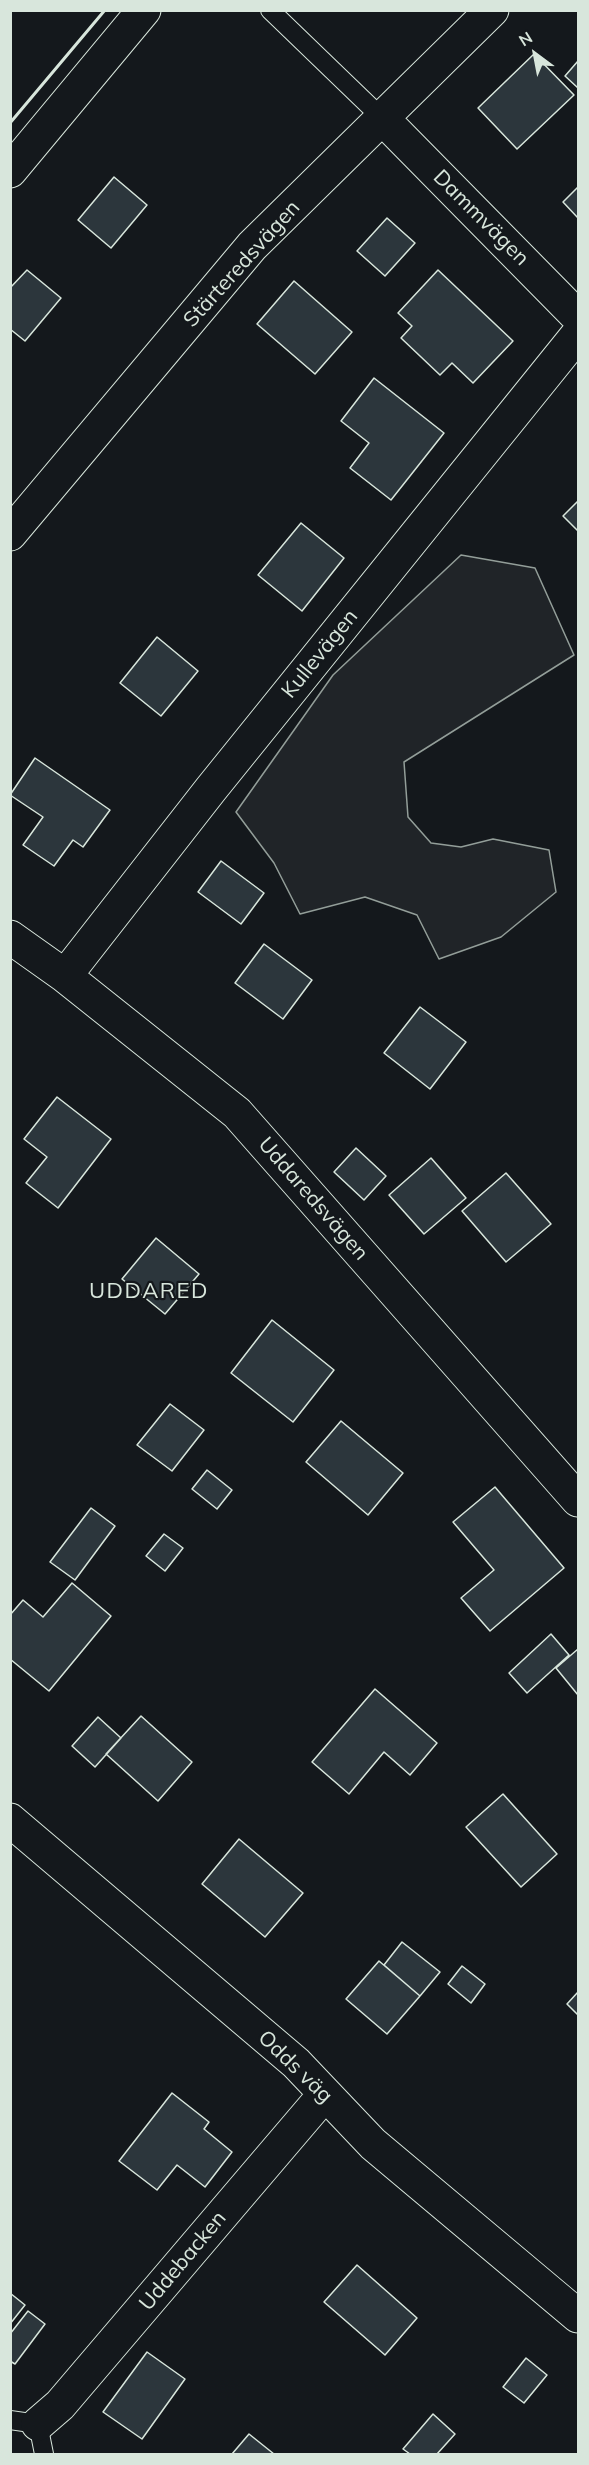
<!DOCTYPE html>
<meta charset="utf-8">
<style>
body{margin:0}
#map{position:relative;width:589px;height:2465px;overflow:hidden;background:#14181c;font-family:Mulish,sans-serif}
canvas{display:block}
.frame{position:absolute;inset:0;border:12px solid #d8e6dc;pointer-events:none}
.north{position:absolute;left:505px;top:24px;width:60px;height:60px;-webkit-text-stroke:4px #14181c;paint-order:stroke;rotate:328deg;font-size:16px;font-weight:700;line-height:24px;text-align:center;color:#d8e6dc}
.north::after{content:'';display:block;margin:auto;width:21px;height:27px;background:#d8e6dc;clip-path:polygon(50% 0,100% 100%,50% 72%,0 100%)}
</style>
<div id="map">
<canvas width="589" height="2465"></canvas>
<div class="frame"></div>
<div class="north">N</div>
</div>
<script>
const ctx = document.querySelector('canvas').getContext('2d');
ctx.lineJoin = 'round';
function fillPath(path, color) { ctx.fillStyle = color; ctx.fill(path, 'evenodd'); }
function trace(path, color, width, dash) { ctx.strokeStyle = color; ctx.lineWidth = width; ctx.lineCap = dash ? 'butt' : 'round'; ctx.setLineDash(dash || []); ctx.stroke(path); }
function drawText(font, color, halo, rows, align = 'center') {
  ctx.font = font + ' Mulish,sans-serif'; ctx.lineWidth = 4.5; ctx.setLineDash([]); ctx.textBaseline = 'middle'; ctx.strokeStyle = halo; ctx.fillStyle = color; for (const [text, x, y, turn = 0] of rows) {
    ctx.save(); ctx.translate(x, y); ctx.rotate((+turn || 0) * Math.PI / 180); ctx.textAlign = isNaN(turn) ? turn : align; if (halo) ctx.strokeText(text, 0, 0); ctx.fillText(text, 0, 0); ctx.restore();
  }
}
const green = new Path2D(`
 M461 555 535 568 574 655 404 762 408 817 431 843 461 847 493 839 549 850 556 892 501 937 439 959 417 915 365 897 300 914 274 863 236 812 333 675Z`);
fillPath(green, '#202428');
trace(green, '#939e99', 1.5);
const building = new Path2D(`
 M534 54 574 95 517 149 478 108Z
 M578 61V88L565 76Z
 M114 177 147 205 111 248 78 220Z
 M578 187V218L563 202Z
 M387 218 415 243 385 276 357 251Z
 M27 270 61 298 25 341 10 329V288Z
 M438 270 513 341 473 383 452 363 440 375 401 338 412 326 398 313Z
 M294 281 352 332 315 374 257 324Z
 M374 378 444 433 391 500 350 468 369 443 341 421Z
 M578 501V531L563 516Z
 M301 523 344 558 302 611 258 575Z
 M157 637 198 671 161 716 120 683Z
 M35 758 110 810 83 847 73 840 54 866 23 845 43 817 10 795Z
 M221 861 264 893 241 924 198 892Z
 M264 944 312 980 283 1019 235 983Z
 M420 1007 466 1042 430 1089 384 1053Z
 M57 1097 111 1139 58 1208 26 1183 47 1157 24 1139Z
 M356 1148 386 1176 364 1200 334 1172Z
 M431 1158 466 1198 424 1234 389 1195Z
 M506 1173 551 1224 506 1262 462 1211Z
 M156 1238 199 1274 165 1314 122 1279Z
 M272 1320 334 1370 293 1422 231 1373Z
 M170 1404 204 1430 172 1471 137 1445Z
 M341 1421 403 1473 368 1515 306 1462Z
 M207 1470 232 1490 217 1509 192 1489Z
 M495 1487 564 1568 490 1631 461 1598 494 1570 453 1522Z
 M91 1508 115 1526 75 1580 50 1562Z
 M164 1534 183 1548 165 1571 146 1556Z
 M72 1583 111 1616 49 1691 10 1659V1615L23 1600 43 1617Z
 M551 1634 569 1655 527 1693 509 1673Z
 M578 1649V1695L556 1668Z
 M375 1689 437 1743 410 1775 384 1752 349 1794 312 1762Z
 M141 1716 192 1762 158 1801 106 1754Z
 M98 1717 121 1738 95 1767 72 1746Z
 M503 1794 557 1854 521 1887 466 1827Z
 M239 1839 303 1893 265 1937 202 1884Z
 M402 1942 440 1972 420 1996 384 1965Z
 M379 1961 420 1996 387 2034 346 1999Z
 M462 1966 485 1984 471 2003 448 1984Z
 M578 1992V2015L567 2004Z
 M172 2093 209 2122 204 2129 232 2152 205 2187 177 2165 157 2190 119 2161Z
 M357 2265 417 2318 385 2355 324 2302Z
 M10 2293 25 2305 10 2324Z
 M28 2311 45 2324 15 2364 10 2361V2334Z
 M147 2352 185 2379 142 2439 103 2412Z
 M526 2358 547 2375 524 2403 503 2387Z
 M433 2414 455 2434 437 2454H410L403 2449Z
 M249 2434 274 2454H232Z`);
fillPath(building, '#2c363c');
trace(building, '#d8e6dc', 1.5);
const service = new Path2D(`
 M270 10 383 119
 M10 2420 38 2424 44 2454`);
const minor = new Path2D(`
 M383 119 578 317
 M10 534 252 246 492 10
 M10 937 65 976 237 1113 578 1500
 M65 976 211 789 578 334
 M10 1820 296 2063 373 2144 578 2316
 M38 2424 60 2405 325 2094`);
const tertiary = new Path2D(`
 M10 171 144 10`);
trace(service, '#d8e6dc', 20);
trace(minor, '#d8e6dc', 35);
trace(tertiary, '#d8e6dc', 35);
trace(service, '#14181c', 18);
trace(minor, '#14181c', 33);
trace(tertiary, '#14181c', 33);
trace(new Path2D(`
 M10 123 105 10`), '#d8e6dc', 3);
drawText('21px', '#d8e6dc', '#14181c', [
 ["Dammvägen",481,218,45],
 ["Stärteredsvägen",242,264,-48],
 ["Kullevägen",320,654,-51],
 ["Uddaredsvägen",313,1199,49],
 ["Odds väg",295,2067,44],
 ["Uddebacken",183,2261,-50]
]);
ctx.letterSpacing = '1.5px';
drawText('22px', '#d8e6dc', '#14181c', [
 ["UDDARED",149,1291]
]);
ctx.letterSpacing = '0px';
</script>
